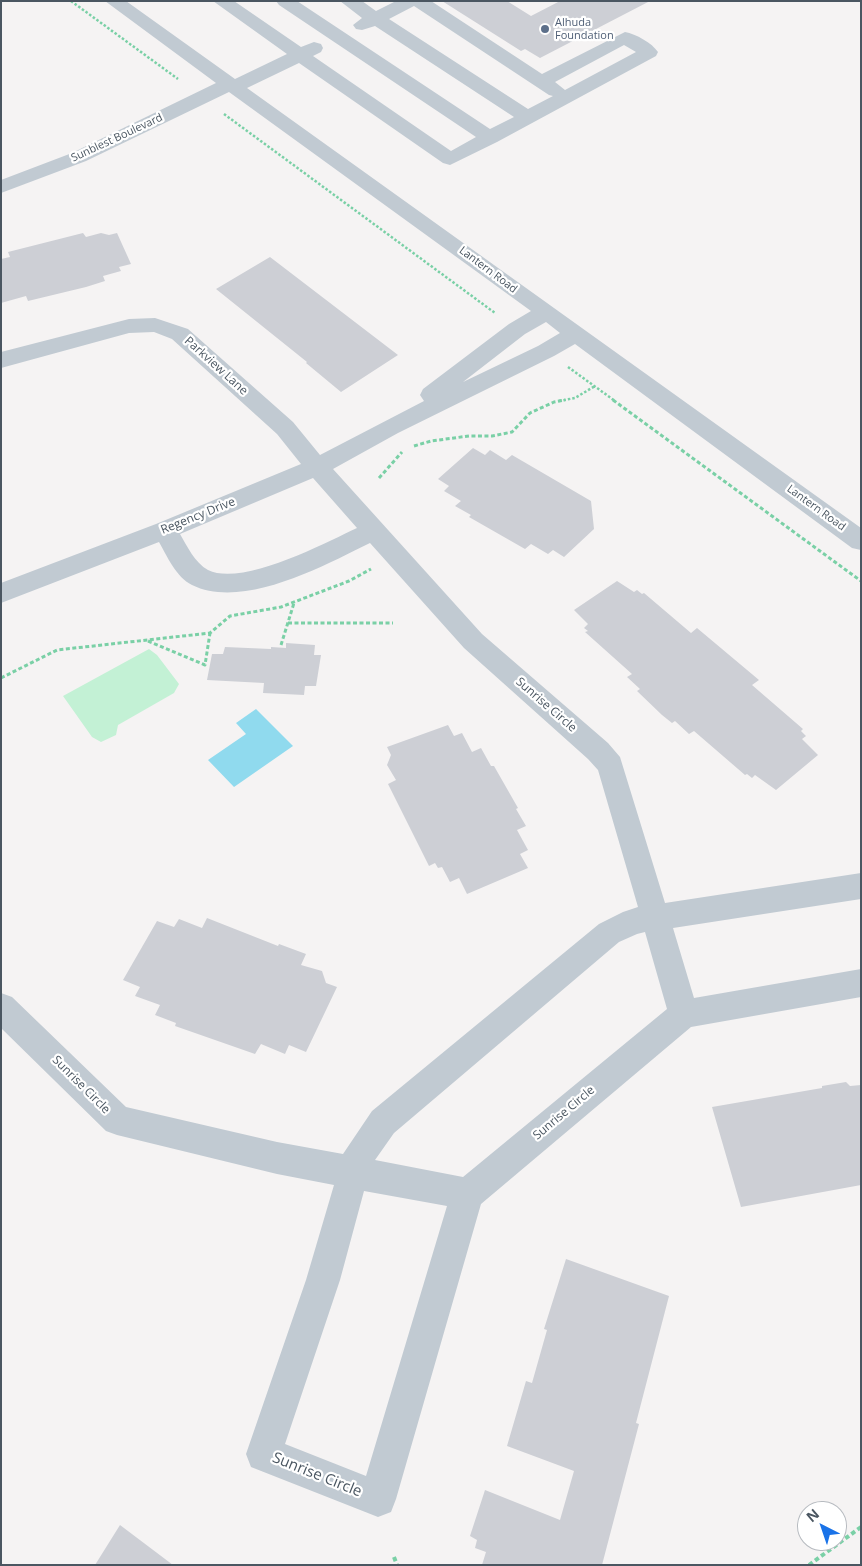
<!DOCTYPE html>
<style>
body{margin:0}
#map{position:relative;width:862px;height:1566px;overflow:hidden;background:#f5f3f3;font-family:"Open Sans",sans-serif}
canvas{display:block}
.frame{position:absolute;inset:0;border:2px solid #4a5661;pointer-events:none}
.north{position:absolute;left:797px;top:1501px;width:50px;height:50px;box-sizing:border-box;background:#fff;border:1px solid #b7bbc0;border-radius:50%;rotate:319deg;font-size:14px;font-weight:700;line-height:20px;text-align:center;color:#4a5661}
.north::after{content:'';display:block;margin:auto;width:18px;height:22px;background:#1a73e8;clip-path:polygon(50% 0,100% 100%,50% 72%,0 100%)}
</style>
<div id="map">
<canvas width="862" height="1566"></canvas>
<div class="frame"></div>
<div class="north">N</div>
</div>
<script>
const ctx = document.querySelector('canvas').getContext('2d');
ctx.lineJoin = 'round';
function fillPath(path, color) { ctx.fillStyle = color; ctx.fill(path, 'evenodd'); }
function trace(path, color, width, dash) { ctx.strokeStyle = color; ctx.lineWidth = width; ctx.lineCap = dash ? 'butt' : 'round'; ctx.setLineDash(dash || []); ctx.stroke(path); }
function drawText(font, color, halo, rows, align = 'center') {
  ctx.font = font + ' "Open Sans",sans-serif'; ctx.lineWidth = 4.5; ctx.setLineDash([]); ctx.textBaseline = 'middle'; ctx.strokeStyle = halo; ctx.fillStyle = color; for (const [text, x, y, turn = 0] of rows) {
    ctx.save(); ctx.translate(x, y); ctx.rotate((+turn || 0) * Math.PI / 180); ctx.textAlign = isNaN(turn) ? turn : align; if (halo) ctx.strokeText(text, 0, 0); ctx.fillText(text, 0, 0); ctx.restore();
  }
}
fillPath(new Path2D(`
 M149 649 157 655 179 684 174 693 118 725 116 735 101 742 92 737 63 696Z`), '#c3f1d5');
fillPath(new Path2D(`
 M256 709 293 746 234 787 208 760 246 734 236 723Z`), '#90daee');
fillPath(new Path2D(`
 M442 1H507L531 16 560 1H650L540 58 525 49 521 51Z
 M83 233 86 237 101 233 109 235 117 233 131 264 119 267 121 271 103 276 105 281 86 287 28 301 26 296 1 303V259L10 257 8 252Z
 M270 257 398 355 341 392 306 363 307 362 216 289Z
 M473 448 485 455 490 450 506 460 512 455 591 501 594 529 564 557 553 550 548 554 531 544 525 549 469 517 471 515 455 506 461 501 444 491 449 486 438 479Z
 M617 581 634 592 637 590 642 594 644 593 691 633 697 628 759 680 752 685 803 729 801 731 806 736 802 739 818 755 776 790 755 775 752 778 747 774 745 775 694 731 689 734 675 721 672 723 662 715 637 691 640 689 627 677 632 674 585 632 588 631 584 628 588 624 574 610Z
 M286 643 315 645 314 655H321L316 686H305L304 695 263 693 264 683 207 680 212 654H223L225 647 271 649V647L286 648Z
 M448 725 454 736 462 733 472 752 481 748 491 766H494L518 808 516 809 526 826 517 830 528 850 520 854 528 868 467 894 459 878 450 882 442 867 438 868 435 863 429 866 388 784 396 780 387 765 391 755 387 747Z
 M207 918 278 946 279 944 306 954 301 965 322 971 326 983 337 987 306 1052 289 1045 285 1054 261 1044 255 1054 175 1026 176 1023 155 1015 160 1005 135 996 140 987 123 980 157 921 174 927 179 919 202 928Z
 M846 1082 850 1086 861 1085V1185L741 1207 712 1107 822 1088V1086Z
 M566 1259 669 1296 636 1423 639 1424 602 1565H482L486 1552 475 1548 477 1540 470 1536 485 1490 560 1520 574 1471 507 1446 526 1381 532 1383 547 1330 544 1329Z
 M120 1525 173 1565H95Z`), '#cdcfd5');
trace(new Path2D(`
 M71 1 178 79
 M224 114 495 313
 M568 367 615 401
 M559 401 575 398 595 386`), '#7ad0a6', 2.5, [2.5, 2]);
trace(new Path2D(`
 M613 400 861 581
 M414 446 431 441 469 436H492L512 432 530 413 554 402 565 400
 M379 478 402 452
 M288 623H393
 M148 641 205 665 210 633
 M281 645 294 603
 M1 678 57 650 210 633 230 616 281 607 349 581 371 569`), '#7ad0a6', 3, [4, 2.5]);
trace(new Path2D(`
 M394 1557 397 1565
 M809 1565 861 1527`), '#7ad0a6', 4, [4.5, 3]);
fillPath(new Path2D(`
 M105 1H126L235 79 287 54 213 1H234L301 47 314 42 321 44 323 48 321 52 313 56 451 151 476 137 279 5 276 1H297L490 129 514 117 375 26 362 30 356 29 353 25 362 18 340 1H362L376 11 396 1H431L542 74 625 32C636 34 652 43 658 52L656 56 497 142 450 165 443 163 299 63 247 88 861 528V550L852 548 575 344 554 356 398 433 333 469 482 634 608 743 620 757 665 903 861 873V899L673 928 694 998 861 969V997L691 1027 481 1204 396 1499 391 1512 378 1517 251 1467 246 1454 306 1280 334 1185 277 1174 117 1135 106 1131 1 1028V993L12 997 126 1107 277 1142 343 1154 372 1111 599 924 623 912 638 907 598 770 588 759 464 648 370 543C323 566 243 610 192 585 176 577 167 556 159 542L1 603V583L156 524 301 464 277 434 172 339 154 332 129 333 1 368V352L129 319 155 318 188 329 293 422 320 455 424 401 420 395 423 389 509 324 531 311 229 92 86 161 1 193V180L72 153 216 83ZM414 6 549 95 553 96 528 109 389 19ZM624 45 636 52 565 90 555 82ZM546 322 560 333 538 346 463 382 525 334ZM313 478 357 528C325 543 242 587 208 570 195 563 187 546 180 534ZM645 932 667 1009 463 1177 375 1160 394 1133 619 942 637 934ZM364 1191 447 1206 366 1476 285 1444 340 1280Z`), '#c1cad2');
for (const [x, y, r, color] of [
 [545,29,5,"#5c6f8a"]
]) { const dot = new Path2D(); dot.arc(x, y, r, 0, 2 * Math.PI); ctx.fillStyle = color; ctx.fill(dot); trace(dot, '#fff', 2); }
drawText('11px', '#4e5e75', '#fff', [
 ["Alhuda",555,23],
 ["Foundation",555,36]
], 'left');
drawText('11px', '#4a5661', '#fff', [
 ["Sunblest Boulevard",117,138,-25],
 ["Lantern Road",488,270,37],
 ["Lantern Road",816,508,36]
]);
drawText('12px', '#4a5661', '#fff', [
 ["Parkview Lane",216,366,42],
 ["Regency Drive",198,516,-22],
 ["Sunrise Circle",546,705,41],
 ["Sunrise Circle",81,1085,45],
 ["Sunrise Circle",564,1113,-40]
]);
drawText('15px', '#4a5661', '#fff', [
 ["Sunrise Circle",317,1475,22]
]);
</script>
